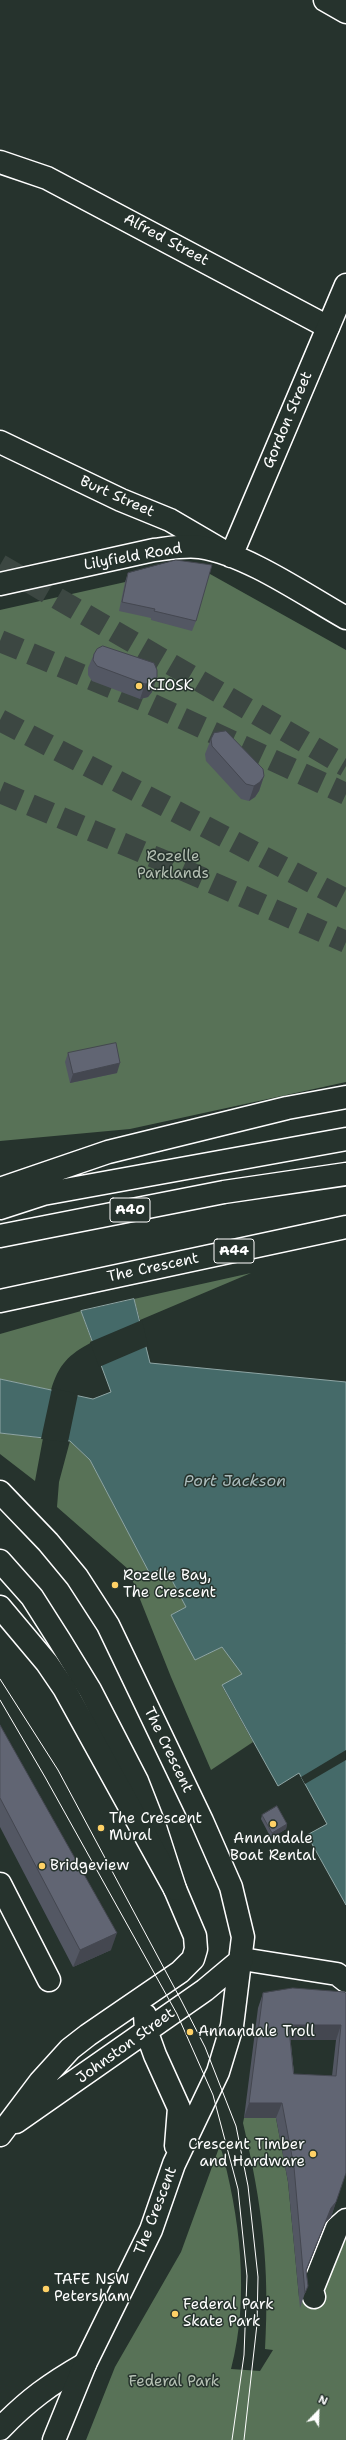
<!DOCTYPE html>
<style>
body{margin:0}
#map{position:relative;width:346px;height:2440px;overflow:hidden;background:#26332d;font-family:"Shantell Sans",sans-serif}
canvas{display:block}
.north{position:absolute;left:298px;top:2392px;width:40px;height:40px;-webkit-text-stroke:3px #26332d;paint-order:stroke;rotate:23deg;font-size:11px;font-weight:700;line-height:16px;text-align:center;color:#fff}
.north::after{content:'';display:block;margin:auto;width:14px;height:18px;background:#fff;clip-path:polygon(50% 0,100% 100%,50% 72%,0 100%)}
</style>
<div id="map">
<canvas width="346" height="2440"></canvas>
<div class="north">N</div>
</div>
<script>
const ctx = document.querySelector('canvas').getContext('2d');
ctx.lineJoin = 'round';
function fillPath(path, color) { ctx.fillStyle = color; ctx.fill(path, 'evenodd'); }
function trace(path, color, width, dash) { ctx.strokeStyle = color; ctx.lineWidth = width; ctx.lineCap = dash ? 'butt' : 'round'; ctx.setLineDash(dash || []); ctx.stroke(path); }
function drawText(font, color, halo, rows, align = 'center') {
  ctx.font = font + ' "Shantell Sans",sans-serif'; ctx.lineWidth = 3; ctx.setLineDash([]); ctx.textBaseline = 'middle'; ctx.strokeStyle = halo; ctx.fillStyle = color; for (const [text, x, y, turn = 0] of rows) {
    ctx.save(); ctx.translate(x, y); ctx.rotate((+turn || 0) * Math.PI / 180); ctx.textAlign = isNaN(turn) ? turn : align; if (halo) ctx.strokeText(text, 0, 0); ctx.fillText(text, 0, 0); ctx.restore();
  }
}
fillPath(new Path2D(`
 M179 570 210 574 346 650V1082L130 1129 0 1141V610Z
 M251 1273 140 1320 134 1299Z
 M81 1311 92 1342C68 1355 59 1364 51 1390L0 1379V1334Z
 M0 1433 43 1438 35 1481 0 1454Z
 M70 1441 90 1460 150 1574 165 1567 186 1607 171 1615 195 1660 222 1647 243 1674 222 1686 253 1742 211 1770 171 1677 128 1569 57 1507 59 1482Z
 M244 2118H276L288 2182 299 2297 309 2302 325 2285 346 2239V2440H86L115 2367 181 2252 220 2145C240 2215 250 2297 231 2369L260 2371 273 2350 265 2349C270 2266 262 2204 243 2123Z`), '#587257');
const water = new Path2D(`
 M134 1299 150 1363 346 1382V1905L307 1835 327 1824 299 1773 278 1786 222 1685 242 1674 222 1647 195 1660 171 1615 186 1607 165 1567 150 1574 90 1460 70 1441 0 1433V1379L93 1399 111 1392 81 1311Z`);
fillPath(water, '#456a69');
trace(water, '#8fa6a5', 1);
fillPath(new Path2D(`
 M142 1320 148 1346 99 1367 90 1342Z
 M52 1388 78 1394 68 1442 41 1439Z
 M346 1750V1760L305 1784 301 1777Z`), '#26332d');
trace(new Path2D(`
 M0 565 346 766
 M0 641 149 703 346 794
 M0 720 346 900
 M0 792 159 859 346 942`), '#3c4742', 22, [22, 11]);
const street = new Path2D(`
 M325 0 346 12
 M0 162 47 178 328 327
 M0 442 121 500 170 520 223 551
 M0 1884 49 1980
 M242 1959 337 1974 346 1981
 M314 2297 312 2290 337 2228 346 2220
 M0 2429C28 2400 50 2384 85 2364`);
const secondary = new Path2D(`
 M231 556 346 285
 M0 584 154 550C170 548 185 545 200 547 247 554 305 595 346 618`);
const primary = new Path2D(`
 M0 1492 48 1542 77 1577 108 1625 202 1821 231 1887 243 1937 232 2026 218 2072 174 2164 151 2230 85 2364 54 2440
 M0 1561 32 1597 60 1641 90 1690 137 1781 155 1827 175 1889 195 1936 196 1949 193 1959 180 1972 88 2035 70 2049 40 2082 0 2135
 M145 2015 146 2030 155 2055 179 2108 176 2146
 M16 2122 205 1990 242 1959`);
const highway = new Path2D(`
 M0 1189 108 1152 287 1108 346 1097
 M0 1208 43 1194 346 1139
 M0 1236 224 1192 346 1174
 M0 1301 346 1227
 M0 1607 47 1663 64 1688 175 1889`);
trace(street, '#fff', 25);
trace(secondary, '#fff', 25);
trace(primary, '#fff', 25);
trace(highway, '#fff', 25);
trace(street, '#26332d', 22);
trace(secondary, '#26332d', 22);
trace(primary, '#26332d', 22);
trace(highway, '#26332d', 22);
trace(new Path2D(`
 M0 1679 58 1770 181 2000 205 2047 236 2126 248 2186 258 2277 257 2324 244 2440
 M0 1700 45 1777 177 2014 213 2095 238 2189 247 2276 244 2355 232 2440`), '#fff', 1);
fillPath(new Path2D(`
 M128 573 196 621 192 631 151 620V618L119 611 125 582Z
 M94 654 154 663 152 692 148 697 140 699 92 681 88 675V668Z
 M211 739 264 776 259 791 255 797 249 801 241 799 206 761 205 754Z
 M68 1053 117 1073 70 1083 65 1062Z
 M0 1725 111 1950 73 1967 0 1827Z
 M262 1815 287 1824 286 1829 271 1838 261 1819Z
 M345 1992 336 2202 331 2217 325 2223 306 2272 305 2293 300 2308 288 2182 276 2118H244L258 2008 263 1993ZM290 2040H336L332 2076 294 2074Z`), '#535763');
fillPath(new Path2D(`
 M157 677 152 692 148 697 140 699 145 684Z
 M264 776 259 791 255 797 249 801 254 786Z
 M120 1063 117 1073 70 1083 73 1074Z
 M287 1824 286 1829 271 1838 272 1833Z
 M117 1933 111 1950 73 1967 80 1950Z
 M289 2025H341L336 2040H283Z
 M249 2103H282L276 2118H244Z
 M336 2202 331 2217 325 2223 304 2277 331 2208Z`), '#444750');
const building = new Path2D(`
 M176 560 212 565 196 621 154 611 155 609 122 602 128 573Z
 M103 646 154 663 157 670V677L153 683 145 684 97 666 93 660 94 654 97 649Z
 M226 731 263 769 264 776 260 782 254 786 246 784 212 746 211 739 214 733Z
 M116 1043 120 1063 73 1074 68 1053Z
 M0 1725 117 1933 80 1950 0 1798Z
 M277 1806 287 1824 272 1833 262 1815Z
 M293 1988 345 1992 346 1994V2173L336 2202 331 2208 306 2270 308 2286 305 2293 294 2167 282 2103H249L263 1993ZM289 2025H341L336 2076 294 2074Z`);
fillPath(building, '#616573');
trace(building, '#444750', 1);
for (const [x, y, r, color] of [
 [139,686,4,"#ffd166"],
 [115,1585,4,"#ffd166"],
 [273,1824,4,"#ffd166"],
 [101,1828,4,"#ffd166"],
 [42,1866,4,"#ffd166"],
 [190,2032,4,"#ffd166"],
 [313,2154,4,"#ffd166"],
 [46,2289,4,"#ffd166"],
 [175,2314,4,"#ffd166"]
]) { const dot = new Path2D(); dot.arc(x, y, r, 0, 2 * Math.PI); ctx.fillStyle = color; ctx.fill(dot); trace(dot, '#26332d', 1.5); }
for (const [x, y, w] of [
 [130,1210,40],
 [234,1251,40]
]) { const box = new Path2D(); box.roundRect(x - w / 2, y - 12, w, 24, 3); ctx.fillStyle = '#26332d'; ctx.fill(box); trace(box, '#fff', 1); }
drawText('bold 14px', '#fff', null, [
 ["A40",130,1210],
 ["A44",234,1251]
]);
drawText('15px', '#fff', '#26332d', [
 ["Alfred Street",166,240,28],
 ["Gordon Street",288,420,-67],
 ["Burt Street",117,497,24],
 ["Lilyfield Road",133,557,-10],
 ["The Crescent",153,1268,-12],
 ["The Crescent",168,1750,64],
 ["Johnston Street",126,2046,-36],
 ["The Crescent",156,2211,-69]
]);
drawText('15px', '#fff', '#26332d', [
 ["KIOSK",147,686],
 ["Rozelle Bay,",123,1576],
 ["The Crescent",123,1593],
 ["The Crescent",109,1819],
 ["Mural",109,1836],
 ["Annandale",273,1839,"center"],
 ["Boat Rental",273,1856,"center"],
 ["Bridgeview",50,1866],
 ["Annandale Troll",198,2032],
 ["Crescent Timber",305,2145,"right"],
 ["and Hardware",305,2162,"right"],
 ["TAFE NSW",54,2280],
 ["Petersham",54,2297],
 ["Federal Park",183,2305],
 ["Skate Park",183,2322]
], 'left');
drawText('15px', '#b4c0b3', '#26332d', [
 ["Rozelle",173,857],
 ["Parklands",173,874],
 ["Federal Park",174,2382]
]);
drawText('italic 16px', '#abbcbc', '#26332d', [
 ["Port Jackson",235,1482]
]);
</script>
